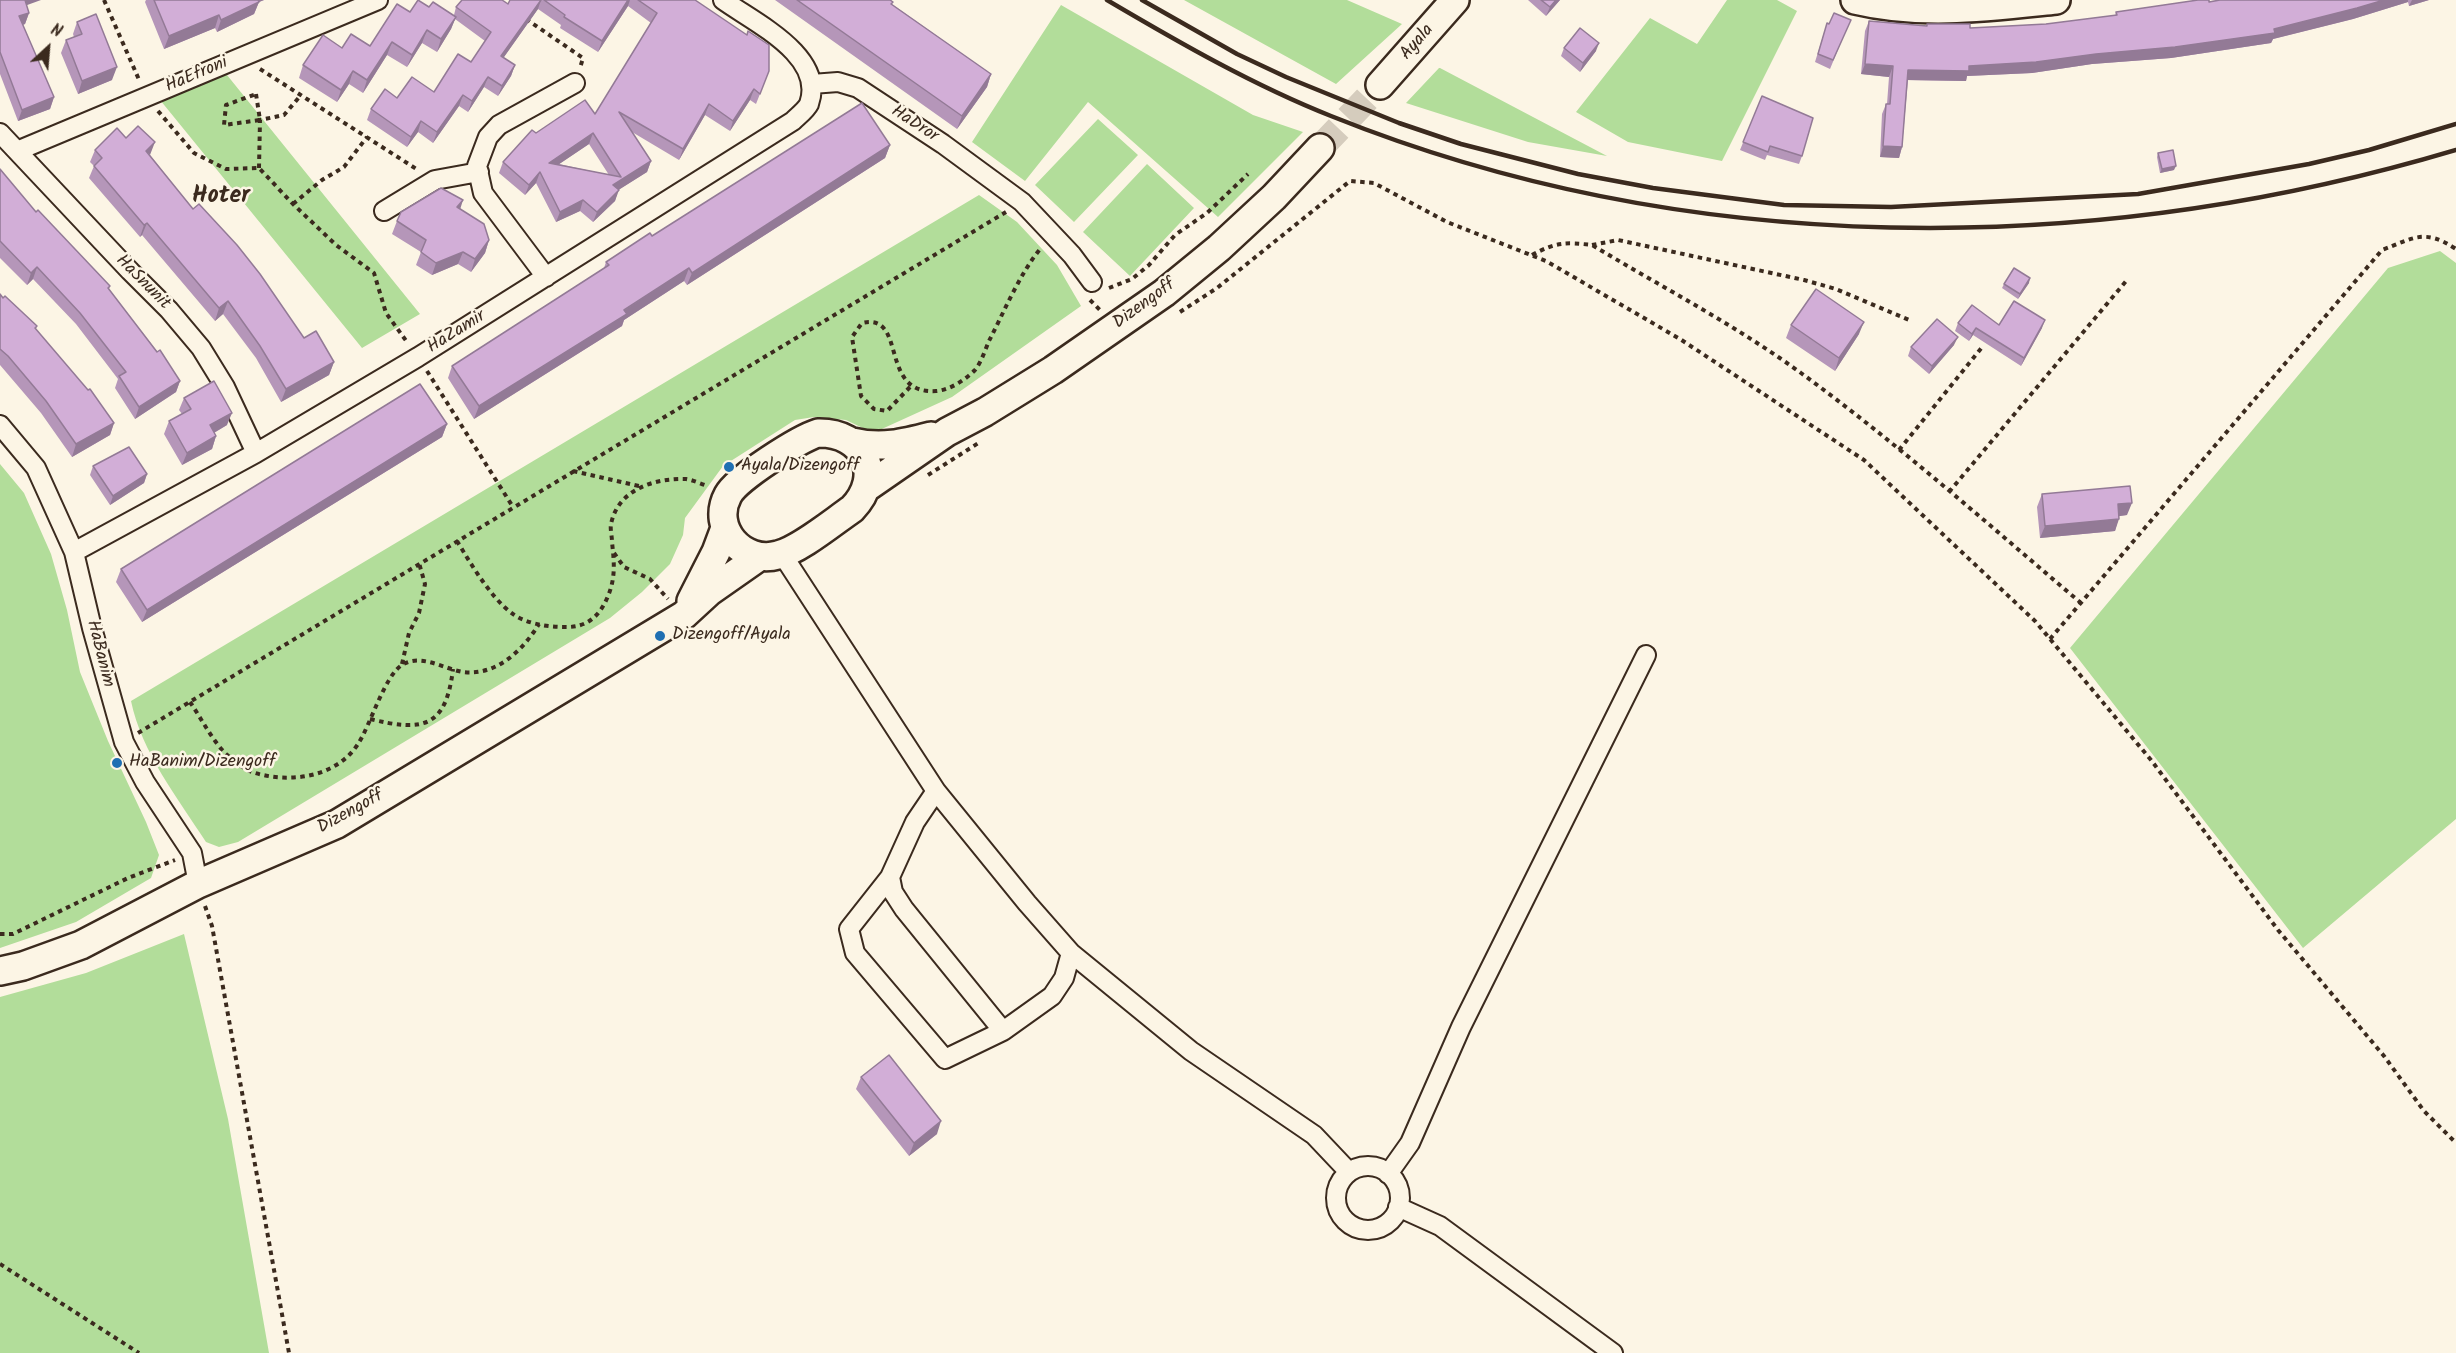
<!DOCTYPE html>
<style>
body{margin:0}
#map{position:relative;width:2456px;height:1353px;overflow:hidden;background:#fcf5e5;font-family:Kalam,sans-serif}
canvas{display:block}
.north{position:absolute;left:18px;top:18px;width:60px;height:60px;-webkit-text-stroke:4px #fcf5e5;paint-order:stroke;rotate:26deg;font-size:16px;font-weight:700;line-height:24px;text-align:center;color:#3b2a1e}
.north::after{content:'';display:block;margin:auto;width:21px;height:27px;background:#3b2a1e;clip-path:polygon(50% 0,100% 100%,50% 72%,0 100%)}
</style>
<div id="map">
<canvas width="2456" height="1353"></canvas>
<div class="north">N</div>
</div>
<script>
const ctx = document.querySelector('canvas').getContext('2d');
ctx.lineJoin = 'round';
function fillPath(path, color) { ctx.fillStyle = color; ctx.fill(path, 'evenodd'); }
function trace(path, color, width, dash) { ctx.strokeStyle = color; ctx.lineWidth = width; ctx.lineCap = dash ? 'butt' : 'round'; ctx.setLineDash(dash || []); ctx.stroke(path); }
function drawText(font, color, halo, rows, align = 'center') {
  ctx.font = font + ' Kalam,sans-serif'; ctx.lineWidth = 5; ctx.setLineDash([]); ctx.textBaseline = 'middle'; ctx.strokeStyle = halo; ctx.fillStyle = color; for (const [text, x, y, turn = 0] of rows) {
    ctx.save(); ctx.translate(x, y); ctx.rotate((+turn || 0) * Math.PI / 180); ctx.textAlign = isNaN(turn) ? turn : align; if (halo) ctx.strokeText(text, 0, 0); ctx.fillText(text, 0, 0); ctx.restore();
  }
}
fillPath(new Path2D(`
 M1184 0H1347L1402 24 1336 84Z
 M1727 0H1777L1797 11 1722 161 1628 142 1576 112 1650 18 1697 44Z
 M1061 5 1253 115 1303 132 1218 217 1088 102 1025 181 972 142Z
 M1439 68H1440L1607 156 1528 142 1406 103Z
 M227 75 420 314 362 348 156 95Z
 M1098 119 1138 155 1074 222 1035 185Z
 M1147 164 1194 208 1130 276 1083 232Z
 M979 195 1017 222 1057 265 1081 306 952 397 873 433 846 420 814 417 795 420 723 466 685 518 683 535 670 564 642 592 610 618 238 842 219 847 206 842C177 797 142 753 131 701Z
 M2440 251 2456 263V819L2303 948 2070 648 2388 268Z
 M0 464 24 493 51 554 67 610 80 672 108 741 146 822 159 855 151 878 76 922 0 948Z
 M184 934 228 1119 269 1353H0V997L86 973Z`), '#b2dd9a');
trace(new Path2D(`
 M1320 148 1380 85`), '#d5ccbd', 27, [27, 14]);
const street = new Path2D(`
 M812 84 838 82 858 88 943 144 1022 202 1072 255 1092 282
 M0 133 130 271 169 310 201 348 225 387 256 453
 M17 151 378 0
 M384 211 435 180 479 172
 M546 277 483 193 477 166 488 137 499 125 575 83
 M0 425 36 468 74 552 92 628 124 742 145 782 192 853 198 884
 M74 552 256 453 418 357 793 121C798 116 806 110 809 104 826 56 755 23 723 0
 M782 554 936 791 1027 903 1071 953 1191 1051 1314 1135 1349 1172
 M936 791 915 822 890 877 849 929 855 953 945 1059 1003 1031
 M890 877 893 892 904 909 1003 1031 1052 996 1064 978 1071 953
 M1336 1198a32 32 0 1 1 64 0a32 32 0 1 1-64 0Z
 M1388 1174 1410 1143 1461 1027 1646 655
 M1398 1207 1440 1226 1613 1353`);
const secondary = new Path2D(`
 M1855 0C1922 16 1989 7 2056 0
 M1380 85 1455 0
 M818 433C864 432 885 475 852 509 833 522 799 550 778 555 743 565 710 528 728 495 737 478 799 439 818 433Z
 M853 442C881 449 904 443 931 436
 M866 488 947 432 985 412 1053 370 1164 293 1219 248 1274 197 1320 148
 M691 601 716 552 725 528
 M0 971 23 966 81 945 198 884 337 824 684 615 709 592 759 557`);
trace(street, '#3b2a1e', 22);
trace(secondary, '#3b2a1e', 32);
trace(new Path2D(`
 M104 0 140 82
 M526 19 583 58 580 68
 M260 69 418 170
 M256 94 260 120 224 125 226 105Z
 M158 111 194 153 226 169 259 168 293 204 336 245 374 273 386 313 407 342
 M259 168 260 120 284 115 301 95
 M293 204 322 180 344 167 367 137
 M1592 245 1618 240 1804 280 1836 289 1909 320
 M1532 255C1556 242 1565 242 1592 245 1662 287 1735 325 1801 373 1898 444 1989 525 2081 603
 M1109 288 1132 279 1149 265 1175 235 1207 213 1248 174
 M1090 300 1100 310 1098 311
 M1180 312 1217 288 1350 181 1374 183 1447 222 1546 261 1680 339 1864 460 2035 621 2151 760 2278 930 2384 1056 2424 1111 2456 1143
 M427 371 513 507
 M910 387 887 411 874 409 861 396 852 337 862 323C908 312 878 395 936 391 950 390 965 380 975 370 981 363 985 350 989 341 1004 312 1020 273 1041 248
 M1899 450 1983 346
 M573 471 639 486
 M928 475 980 442
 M1949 492 2127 280
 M457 541C471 564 498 611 524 620 536 625 551 627 564 627 587 628 600 616 608 596 616 577 614 561 612 542 612 536 610 529 611 524 618 489 655 478 686 479 693 480 701 484 708 486
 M614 553 624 567 650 579 668 599
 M2050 639 2382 250C2414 238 2424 228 2456 249
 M402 664 409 633 419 613 425 584 419 563
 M190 702C201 718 212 740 226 754 233 760 243 769 252 772 288 784 336 778 358 744 370 726 385 675 402 665 421 653 444 669 463 672 497 676 523 650 539 624
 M370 719C423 732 446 728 453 669
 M138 733 1006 212
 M205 906 212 926 289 1353
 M0 934H13L128 878 175 860
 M0 1264 139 1353`), '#3b2a1e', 4, [4.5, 4.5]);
trace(street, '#fcf5e5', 18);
trace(secondary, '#fcf5e5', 27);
trace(new Path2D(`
 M1107 0C1180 43 1253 85 1331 116 1687 259 2091 259 2456 150
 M1142 0 1237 54 1286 77 1399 123 1461 144 1578 174 1653 188 1784 205 1891 207 2138 194 2309 164 2369 150 2456 124`), '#3b2a1e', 4.5);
fillPath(new Path2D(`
 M0 0 26 6 29 13 25 24 23 25 54 97 50 109 18 121 0 74Z
 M146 0H264L259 2 254 14 217 32 215 28 164 49 145 2Z
 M510 0H695L769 71 756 104 750 100 730 131 705 115 679 160 632 132 651 161 647 172 618 190 615 201 593 222 580 211 556 222 536 183 525 195 499 173 503 162 536 133 595 114 651 23 628 6 598 52 560 28 561 25 538 9 503 58 515 65 511 76 498 96 484 87 468 112 459 106 433 143 418 132 407 147 367 120 371 109 397 98 434 92 471 62 485 41 455 19 451 29 437 52 422 43 407 67 387 55 363 93 349 84 337 102 299 78 303 65 342 48 370 46 410 12 454 15 456 7 508 4ZM589 144 609 175 559 164Z
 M775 0H890L893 2 892 4 991 74 987 87 957 129Z
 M1528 0H1560L1546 16Z
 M2220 0H2429L2409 6 2408 2 2353 19 2273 39 2271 43 2171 58 2092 64 2032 73 1967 76 1966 81 1908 80 1902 147 1899 158 1880 157 1882 114 1886 104H1887L1889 77 1861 74 1865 31 1869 21 1926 26 1927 24 1970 28 2046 24 2115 16 2116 12Z
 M77 22 112 80 78 94 61 53 66 40 74 37 73 34Z
 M1827 23 1847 28 1830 69 1815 62Z
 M1564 48 1596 51 1580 72 1561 56Z
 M1762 96 1802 156 1799 164 1767 155 1765 160 1740 150Z
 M126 138 150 155 193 209 304 338 334 362 329 375 281 402 256 358 223 314 215 321 142 235 140 237 89 178 94 166 90 162 95 150Z
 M890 145 885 158 687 285 684 281 624 320 622 326 474 419 448 378 452 366 604 268 606 262 652 236Z
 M2158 153 2174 170 2160 173 2157 157Z
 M0 169 36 212 110 286 109 289 180 381 176 392 135 419 115 388 118 379 76 324 33 279 27 285 0 258Z
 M460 209 489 240 485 253 471 272 458 264 432 275 416 265 421 252 392 234 397 221Z
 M2029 283 2018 299 2002 288 2004 284Z
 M0 294 3 298 37 326 36 329 114 423 110 435 72 457 41 413 0 365Z
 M1958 323 1999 325 2042 328 2021 366 1973 335 1969 341 1955 331Z
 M1791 325 1859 334 1835 371 1786 338Z
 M1954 345 1929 374 1908 356 1911 347Z
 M184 398 227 425 214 433 216 436 212 449 182 465 164 434 169 421 182 414 179 410Z
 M447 424 442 437 142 622 116 582 121 569Z
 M93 466 147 474 144 483 110 505 90 475Z
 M2042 494 2127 515 2119 516 2115 531 2040 538 2037 507Z
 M861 1077 937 1134 909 1156 856 1089Z`), '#b596b9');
fillPath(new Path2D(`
 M22 0H41L19 8Z
 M253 0H264L259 2 254 14 217 32 221 20Z
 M541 0 538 9 497 67 501 56Z
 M628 0H630L628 6 598 52 602 41Z
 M1556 0H1560L1546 16 1550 7Z
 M2384 0H2408V2L2353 19 2273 39 2271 43 2171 58 2092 64 2032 73 1967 76 1966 81 1905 80 1908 70 1969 66 2274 29Z
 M2412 0H2429L2409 6Z
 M29 13 25 24 15 27 19 16Z
 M219 15 215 28 164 49 169 36Z
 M456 17 451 29 437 52 441 39Z
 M427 30 422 43 407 67 412 55Z
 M392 42 387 55 363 93 367 80Z
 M1599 43 1596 51 1580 72 1583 63Z
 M1865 64 1893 66 1889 77 1861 74Z
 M515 65 511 76 498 96 502 86Z
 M117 67 112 80 78 94 82 81Z
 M353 71 349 84 337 102 341 90Z
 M991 74 987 87 957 129 962 116Z
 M488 77 484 87 468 112 472 101Z
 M754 89 750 100 730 131 733 121Z
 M463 95 459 106 433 143 437 132Z
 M54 97 50 109 18 121 22 110Z
 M709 104 705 115 679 160 683 149Z
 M421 121 418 132 407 147 411 137Z
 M593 133 589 144 546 173 549 163Z
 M155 142 150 155 146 151Z
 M890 145 885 158 687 285 692 273Z
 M1883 146 1902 147 1899 158 1880 157Z
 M651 161 647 172 609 196 613 185Z
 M2176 166 2174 170 2160 173 2162 169Z
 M540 172 536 183 525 195 529 185Z
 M619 190 615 201 593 222 597 212Z
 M463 200 459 213 457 207Z
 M583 200 580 211 556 222 560 212Z
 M147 223 142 235 140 237 144 225Z
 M489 240 485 253 471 272 475 259Z
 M463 252 458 264 432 275 436 263Z
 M37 267 33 279 27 285 31 273Z
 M689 268 684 281 624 320 622 326 474 419 479 406Z
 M2030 278 2029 283 2018 299 2020 294Z
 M228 301 223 314 215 321 219 308Z
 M2045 320 2042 328 2021 366 2024 358Z
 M1864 322 1859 334 1835 371 1839 358Z
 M1976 328 1973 335 1969 341 1972 334Z
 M1958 337 1954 345 1929 374 1932 366Z
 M334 362 329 375 281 402 286 389Z
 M180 381 176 392 135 419 139 407Z
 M232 413 227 425 205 438 210 425Z
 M114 423 110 435 72 457 76 444Z
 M447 424 442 437 142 622 147 610Z
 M216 436 212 449 182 465 187 453Z
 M147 474 144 483 110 505 113 496Z
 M2132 503 2127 515 2113 517 2118 504Z
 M2119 519 2115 531 2040 538 2045 526Z
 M941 1121 937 1134 909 1156 914 1143Z`), '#937a96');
const building = new Path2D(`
 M0 0H25L29 13 19 16 54 97 22 110 0 52Z
 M154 0H258L259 2 221 20 219 15 169 36Z
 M418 0 429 7 433 2 456 17 441 39 427 30 412 55 392 42 367 80 353 71 341 90 303 65 323 35 342 48 351 34 370 46 397 4 410 12Z
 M462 0H502L508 4 510 0H541L501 56 515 65 502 86 488 77 472 101 463 95 437 132 421 121 411 137 371 109 385 89 397 98 412 77 434 92 458 54 471 62 491 32 456 7Z
 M544 0H628L602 41 564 17 565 15Z
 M638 0H695L747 35 748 31 769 45V71L760 94 754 89 733 121 709 104 683 149 619 112 651 161 613 185 619 190 597 212 583 200 560 212 540 172 529 185 503 162 532 130 536 133 585 100 595 114 657 13ZM593 133 621 177 549 163Z
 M797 0H890L893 2 891 4 991 74 962 116Z
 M1541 0H1556L1550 7Z
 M2198 0H2209V2L2220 0H2384L2357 8 2274 29 2275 33 2175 47 2096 54 2036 62 1969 66V71L1908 70 1902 147 1883 146 1886 104H1890L1893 66 1865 64 1869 21 1927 26V24H1970V28L2046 24 2117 15 2116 12Z
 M1834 13 1851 20 1833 60 1818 54 1827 23 1829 24Z
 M96 14 117 67 82 81 66 40 82 34 77 22Z
 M1580 28 1599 43 1583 63 1564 48Z
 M1762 96 1813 118 1802 156 1770 146 1768 152 1743 142Z
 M862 103 890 145 692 273 689 268 624 310 627 314 479 406 452 366 609 265 606 262 650 233 652 236Z
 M138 126 155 142 146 151 193 209 199 204 237 245 260 274 304 338 316 331 334 362 286 389 260 346 228 301 219 308 147 223 144 225 94 166 102 158 95 150 117 128 126 138Z
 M2173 150 2176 166 2162 169 2158 153Z
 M0 169 36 212 38 210 110 286 108 288 157 352 160 350 180 381 139 407 119 376 126 372 80 313 37 267 31 273 0 241Z
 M441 188 463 200 457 207 484 224 489 240 475 259 463 252 436 263 421 252 426 240 397 221 401 212Z
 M2014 268 2030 278 2020 294 2004 284Z
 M1816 289 1864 322 1839 358 1791 325Z
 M0 294 3 298 5 296 37 326 35 328 88 390 90 389 114 423 76 444 46 401 8 356 0 349Z
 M2014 301 2045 320 2024 358 1976 328 1972 334 1958 323 1972 305 1999 325Z
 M1937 319 1958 337 1932 366 1911 347Z
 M214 381 232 413 210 425 216 436 187 453 169 421 191 409 184 398Z
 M420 384 447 424 147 610 121 569Z
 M129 447 147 474 113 496 93 466Z
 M2130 486 2132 503 2118 504 2119 519 2045 526 2042 494Z
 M889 1055 941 1121 914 1143 861 1077Z`);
fillPath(building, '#d2aed7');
trace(building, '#937a96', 1.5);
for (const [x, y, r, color] of [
 [729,467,6,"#1f6fb2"],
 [660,636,6,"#1f6fb2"],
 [117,763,6,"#1f6fb2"]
]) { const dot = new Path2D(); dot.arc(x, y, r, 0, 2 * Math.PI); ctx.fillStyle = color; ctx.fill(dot); trace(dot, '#fcf5e5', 2); }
drawText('18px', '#3b2a1e', '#fcf5e5', [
 ["Ayala",1418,43,-49],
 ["HaEfroni",197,76,-23],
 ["HaDror",914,125,33],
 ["HaSnunit",142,283,45],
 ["Dizengoff",1145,305,-36],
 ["HaZamir",457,333,-32],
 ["HaBanim",99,654,76],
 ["Dizengoff",351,813,-29]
]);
drawText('18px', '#3b2a1e', '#fcf5e5', [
 ["Ayala/Dizengoff",741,467],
 ["Dizengoff/Ayala",672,636],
 ["HaBanim/Dizengoff",129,763]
], 'left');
drawText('bold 24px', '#3b2a1e', '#fcf5e5', [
 ["Hoter",221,198]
]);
</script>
